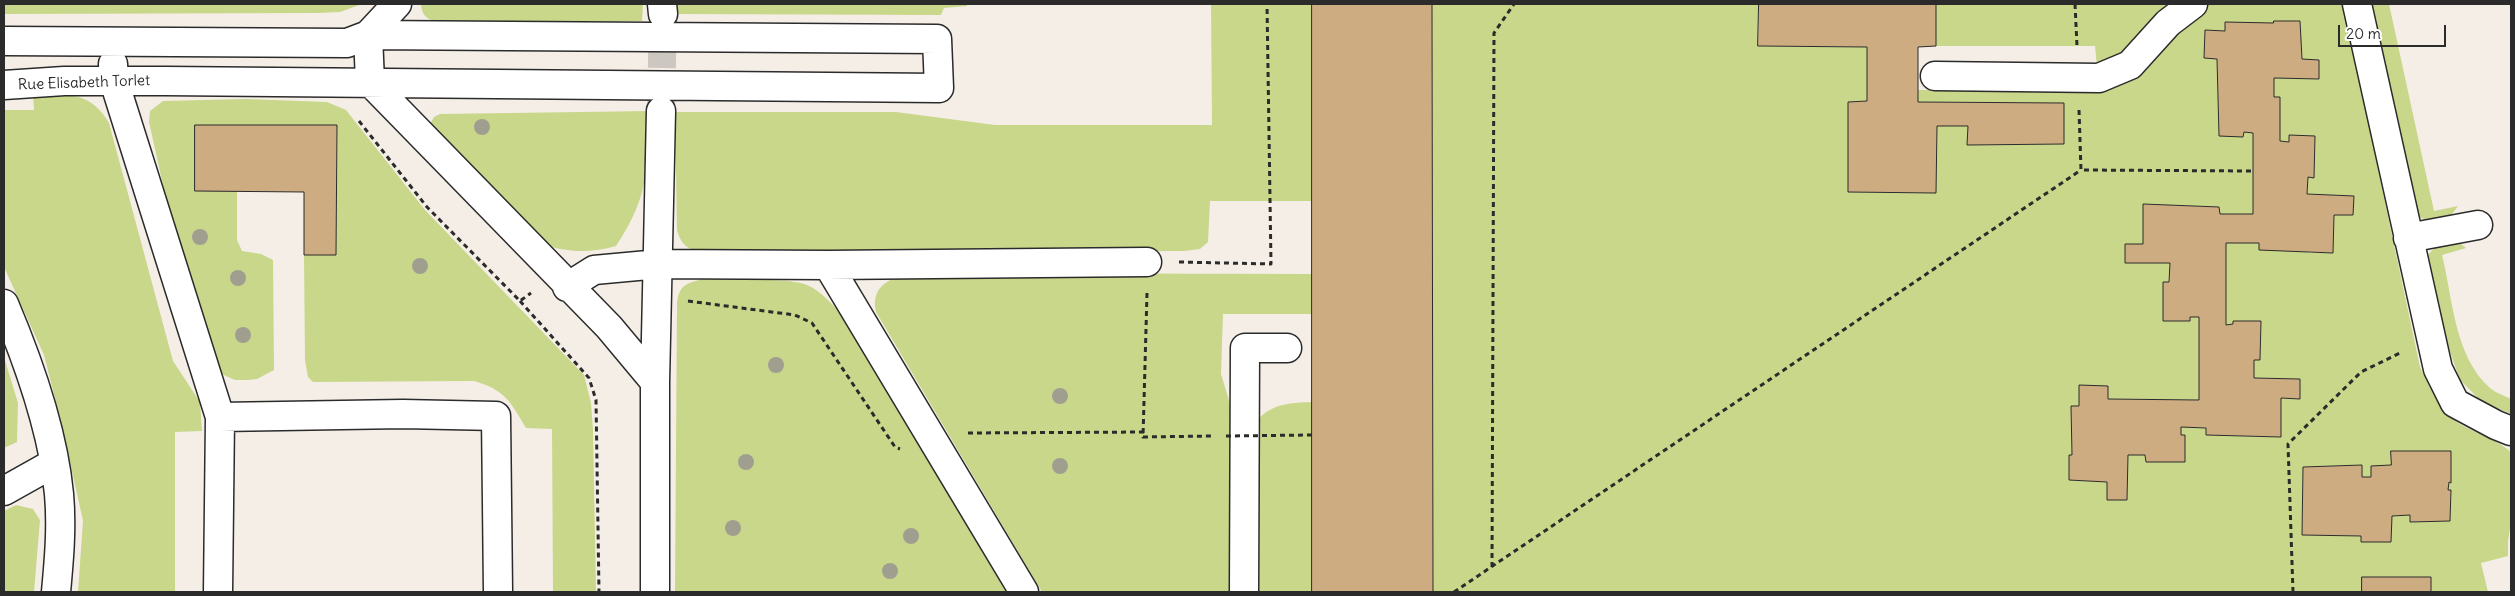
<!DOCTYPE html>
<style>
body{margin:0}
#map{position:relative;width:2515px;height:596px;overflow:hidden;background:#f5eee6;font-family:Delius,sans-serif}
canvas{display:block}
.frame{position:absolute;inset:0;border:5px solid #2b2b2b;pointer-events:none}
.scale{position:absolute;left:2338px;top:25px;width:108px;height:22px;box-sizing:border-box;border:2px solid #2b2b2b;border-top:0;padding-left:6px;font-size:15px;line-height:18px;white-space:nowrap;color:#2b2b2b;-webkit-text-stroke:4px #fff;paint-order:stroke}
</style>
<div id="map">
<canvas width="2515" height="596"></canvas>
<div class="frame"></div>
<div class="scale">20 m</div>
</div>
<script>
const ctx = document.querySelector('canvas').getContext('2d');
ctx.lineJoin = 'round';
function fillPath(path, color) { ctx.fillStyle = color; ctx.fill(path, 'evenodd'); }
function trace(path, color, width, dash) { ctx.strokeStyle = color; ctx.lineWidth = width; ctx.lineCap = dash ? 'butt' : 'round'; ctx.setLineDash(dash || []); ctx.stroke(path); }
function drawText(font, color, halo, rows, align = 'center') {
  ctx.font = font + ' Delius,sans-serif'; ctx.lineWidth = 4.5; ctx.setLineDash([]); ctx.textBaseline = 'middle'; ctx.strokeStyle = halo; ctx.fillStyle = color; for (const [text, x, y, turn = 0] of rows) {
    ctx.save(); ctx.translate(x, y); ctx.rotate((+turn || 0) * Math.PI / 180); ctx.textAlign = isNaN(turn) ? turn : align; if (halo) ctx.strokeText(text, 0, 0); ctx.fillText(text, 0, 0); ctx.restore();
  }
}
fillPath(new Path2D(`
 M4 4H362L340 12 317 13 4 14Z
 M421 4H643L642 21 445 23C431 21 422 19 421 4Z
 M677 4H967V6L944 8 941 15 677 14Z
 M1211 4H1312V201H1210L1208 242 1200 249 1184 251 699 252C686 248 681 244 677 230L675 112H896L995 125H1212Z
 M1432 4H1759L1758 46 1867 47V101L1848 102V192L1935 193 1937 126H1968V145L2064 144V103L1918 102V90L2096 91 2210 4H2343L2420 367C2430 388 2439 411 2460 424 2477 434 2496 439 2511 452V522L2508 541V556L2481 563 2488 592H2431L2430 577H2362V592H1433ZM2274 21H2300L2302 59 2319 79 2274 78V97L2280 141 2289 142V135L2315 136 2314 177H2308L2307 194 2353 196V215H2334L2333 253H2308V250L2259 243H2226V325L2233 324 2234 321 2261 322 2260 360H2254V378L2300 379V399L2281 398V437L2206 435V428L2181 427V435H2185L2146 462 2145 455H2128L2127 500H2108L2107 482 2069 480V455H2072L2071 407 2079 406V386H2108V399L2199 400V317H2190V321L2163 320V282H2169L2170 263H2125V244H2143V204L2219 207 2220 214H2253V133L2244 132 2243 136 2219 135 2217 59 2204 58 2205 30 2225 31 2273 23ZM2451 451V482H2449L2448 490H2451L2450 521 2410 522V515L2392 516 2391 542H2362L2361 536 2302 535 2303 467 2362 465V477H2371L2391 465V452Z
 M1936 4H2178L2130 52 2097 67 2095 46H1936Z
 M2372 4H2389L2434 211 2458 206 2450 217 2430 221 2419 217 2416 212Z
 M33 95C67 95 90 90 109 123L173 361 200 402 202 431 175 432V592H78L83 521 62 426 44 355 4 267V110H34Z
 M245 99 327 102 346 110 425 210 584 375 591 403 593 430 596 592H553L552 429 526 428C510 401 505 390 474 381L313 382 308 377 305 360 304 255 336 254 337 125H195V191H237V240L242 251 261 254 273 260 274 370 257 379 247 380H235L226 376 220 373 196 334 149 122 150 111 163 101Z
 M649 111C647 169 650 195 616 246 589 254 564 252 538 243L430 124 434 117 440 114Z
 M2457 241 2466 248 2442 255C2453 299 2454 356 2490 388 2496 393 2505 396 2511 399V414L2481 401 2460 380 2443 332 2427 256 2436 246Z
 M912 273 1312 274 1313 314H1223L1221 374 1231 407 1230 592H1042L876 312C870 286 891 277 912 273Z
 M703 279C727 280 788 277 807 285 821 291 832 304 842 315L1006 592H675L677 303C679 285 687 283 703 279Z
 M4 357 18 403 17 442 4 448Z
 M1312 402V592H1258V419C1274 403 1291 403 1312 402Z
 M16 505 33 509 40 520 34 592H4V511Z`), '#c9d78b');
const building = new Path2D(`
 M1312 4H1432L1433 592H1312Z
 M1759 4H1936V46L1918 47V102L2064 103V144L1967 145 1968 126H1937L1936 193 1848 192V102L1867 101V47L1758 46Z
 M2274 21H2300L2302 59 2319 60V79L2274 78V97H2280V141L2289 142V135L2315 136 2314 178 2308 177 2307 194 2354 196 2353 215H2334L2333 253 2259 250V243H2226V325L2233 324V321H2261L2260 360H2254V378L2300 379V399L2281 398V437L2206 435V428L2181 427V435H2185V462H2146L2145 455H2128L2127 500H2107V482L2069 480V455H2072L2071 406H2079V385L2108 386V399L2199 400V317H2190V321H2163V282H2169L2170 263H2125V244H2143V204L2219 207 2220 214H2253V133L2244 132 2243 137 2219 136 2217 59 2204 58 2205 30 2225 31V22L2273 23Z
 M195 125H337L336 255H304V192L195 191Z
 M2391 451H2451V483L2449 482 2448 490H2451L2450 521 2410 522V515L2392 516 2391 542H2361V536L2302 535 2303 467 2362 465V477H2371V466L2391 465Z
 M2362 577H2431V592H2362Z`);
fillPath(building, '#ceac81');
trace(building, '#2b2b2b', 1);
trace(new Path2D(`
 M661 110 663 14`), '#cdc7c1', 28, [28, 14]);
const minor = new Path2D(`
 M397 4 368 35 370 82 609 327 655 382
 M662 4 663 14
 M2357 4 2438 369 2455 403 2496 425 2511 431
 M4 41 347 43 368 35 937 39 939 88 165 81H64L4 85
 M113 64 114 81 220 417 218 592
 M1935 76 2099 78 2130 65 2168 23 2193 4
 M2408 238 2478 225
 M828 265 1024 592
 M567 287 594 270 659 264 828 265 1147 262
 M4 304C29 363 53 430 59 494 62 527 59 560 56 592
 M220 417 403 414 496 416 498 592
 M4 491 54 463
 M655 592V382L661 111
 M1244 592 1245 348H1287`);
trace(minor, '#2b2b2b', 31);
trace(new Path2D(`
 M2075 4 2077 46
 M2079 110 2081 170 2253 171
 M359 121 427 207 520 301 531 293
 M1179 262 1271 264 1267 4
 M1147 293 1143 437 1213 436
 M520 301 589 378 596 400 599 592
 M688 301 795 315 812 323 895 447 900 449
 M968 433 1144 432
 M1492 567 1494 33 1514 4
 M1454 592 2081 170
 M2293 592 2288 444 2361 372 2400 353`), '#2b2b2b', 3, [5, 4]);
trace(minor, '#fff', 28);
trace(new Path2D(`
 M1226 436 1312 435`), '#2b2b2b', 3, [5, 4]);
ctx.fillStyle = '#a09f8f';
for (const [x, y] of [
 [482,127],
 [200,237],
 [420,266],
 [238,278],
 [243,335],
 [776,365],
 [1060,396],
 [746,462],
 [1060,466],
 [733,528],
 [911,536],
 [890,571]
]) { ctx.beginPath(); ctx.arc(x, y, 8, 0, 2 * Math.PI); ctx.fill(); }
drawText('15px', '#2b2b2b', '#fff', [
 ["Rue Elisabeth Torlet",84,83,-2]
]);
</script>
